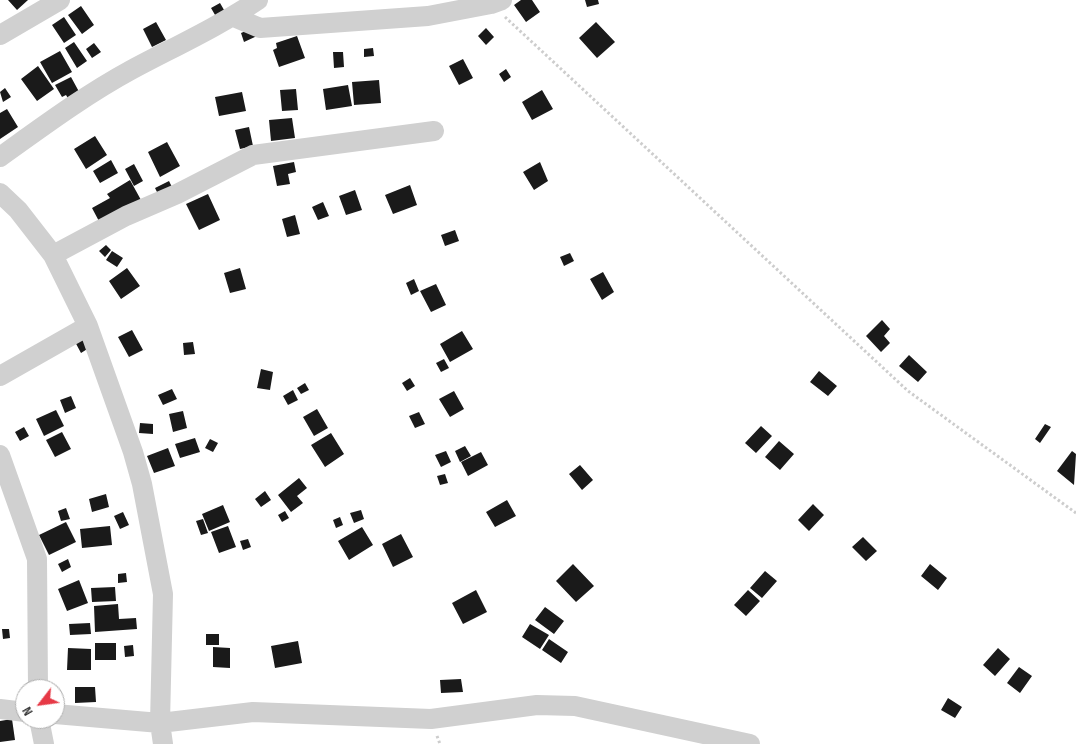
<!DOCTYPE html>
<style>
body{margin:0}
#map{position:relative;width:1076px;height:744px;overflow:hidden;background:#fff;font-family:"Sofia Sans Condensed",sans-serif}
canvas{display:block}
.north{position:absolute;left:15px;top:679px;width:50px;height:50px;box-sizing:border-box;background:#fff;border:1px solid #adadad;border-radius:50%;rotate:240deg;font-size:14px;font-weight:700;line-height:20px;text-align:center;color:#333}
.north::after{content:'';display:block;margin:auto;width:18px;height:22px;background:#e63946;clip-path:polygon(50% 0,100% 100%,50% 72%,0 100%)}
</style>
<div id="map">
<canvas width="1076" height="744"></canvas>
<div class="north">N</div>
</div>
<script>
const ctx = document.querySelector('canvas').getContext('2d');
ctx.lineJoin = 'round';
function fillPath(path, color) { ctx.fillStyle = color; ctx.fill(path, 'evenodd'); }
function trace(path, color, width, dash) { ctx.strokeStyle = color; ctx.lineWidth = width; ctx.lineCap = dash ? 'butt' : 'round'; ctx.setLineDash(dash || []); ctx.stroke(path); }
fillPath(new Path2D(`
 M8 0H28L17 10Z
 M521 0H532L540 12 526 22 514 5Z
 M585 0H598L599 4 587 7Z
 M220 3 227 15 218 20 211 8Z
 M81 6 94 25 82 34 68 15Z
 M64 17 76 35 64 43 52 25Z
 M156 22 166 40 152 47 143 29Z
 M596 22 615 42 597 58 579 38Z
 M253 28 257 36 244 42 241 33Z
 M486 28 494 37 486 45 478 36Z
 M297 36 305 58 279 67 273 50 277 48 276 43Z
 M74 42 87 61 77 68 65 48Z
 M94 43 101 52 92 58 86 49Z
 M373 48 374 56 364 57V49Z
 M60 51 72 72 52 83 40 62Z
 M333 52H343L344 67 334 68Z
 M463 59 473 78 459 85 449 66Z
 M38 66 54 89 37 101 21 79Z
 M506 69 511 77 504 82 499 74Z
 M71 77 83 99 72 105 66 95 62 97 55 85Z
 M379 80 381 103 354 105 352 82Z
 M348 85 352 106 326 110 323 89Z
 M5 88 11 97 3 102 0 92Z
 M296 89 298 110 282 111 280 90Z
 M542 90 553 109 532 120 522 102Z
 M242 92 246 111 219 116 215 97Z
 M7 109 18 127 0 139V113Z
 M292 118 295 138 271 141 269 120Z
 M249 127 253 146 240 149 235 130Z
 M95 136 107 155 86 169 74 149Z
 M167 142 180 166 160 177 148 152Z
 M111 160 118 173 100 183 93 171Z
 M294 162 296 172 288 174 290 184 277 186 273 166Z
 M540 162 548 181 534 190 523 172Z
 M134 164 143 181 134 186 125 169Z
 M130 180 141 200 101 225 92 208 110 198 107 194Z
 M169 181 174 191 160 198 155 188Z
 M410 185 417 205 393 214 385 195Z
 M355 190 362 210 346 215 339 196Z
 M208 194 220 220 199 230 186 204Z
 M323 202 329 216 318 220 312 207Z
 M295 215 300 234 287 237 282 219Z
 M455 230 459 241 445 246 441 235Z
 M106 245 111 250 105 257 99 251Z
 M112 251 123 258 117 267 106 260Z
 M570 253 574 261 564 266 560 257Z
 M127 268 140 286 121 299 109 281Z
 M240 268 246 289 230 293 224 273Z
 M603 272 614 292 602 300 590 279Z
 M414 279 419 291 411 295 406 283Z
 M436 284 446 305 431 312 420 291Z
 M882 320 890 329 884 336 890 343 881 352 866 336Z
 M132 330 143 350 129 357 118 337Z
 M462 331 473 349 450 362 440 344Z
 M85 334 92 346 81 353 74 340Z
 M193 342 195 354 184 355 183 343Z
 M909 355 927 372 918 382 899 366Z
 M444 359 449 368 441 372 436 363Z
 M261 369 273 372 270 390 257 388Z
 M819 371 837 386 828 396 810 382Z
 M410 378 415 386 407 391 402 383Z
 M305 383 309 390 301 394 297 388Z
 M172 389 177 399 163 405 158 395Z
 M293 390 298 400 288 405 283 396Z
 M454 391 464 409 450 417 439 399Z
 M71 396 76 408 65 413 60 400Z
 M317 409 328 428 314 436 303 417Z
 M56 410 64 426 44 436 36 419Z
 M183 411 187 428 173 432 169 414Z
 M419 412 425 424 415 428 409 416Z
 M140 423 153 424V434L139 433Z
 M1045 424 1051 427 1040 443 1035 439Z
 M761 426 772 436 756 453 745 443Z
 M24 427 29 436 20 441 15 432Z
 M62 432 71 449 55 457 46 440Z
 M331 433 344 454 325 467 311 445Z
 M195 438 200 452 180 458 175 444Z
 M210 439 218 443 213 452 205 448Z
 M779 441 794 454 780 470 765 457Z
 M465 446 471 456 460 462 455 451Z
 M168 448 175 466 154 473 147 456Z
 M446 451 451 462 441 467 435 455Z
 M1072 451 1076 454 1074 485 1057 471Z
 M481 452 488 465 468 476 461 462Z
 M580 465 593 480 582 490 569 474Z
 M445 474 448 483 440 485 437 476Z
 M299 478 307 488 297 496 303 503 291 512 278 495Z
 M265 491 271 500 261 507 255 499Z
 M106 494 109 507 92 512 89 499Z
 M507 500 516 516 495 527 486 512Z
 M813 504 824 515 809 531 798 520Z
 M223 505 230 522 209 531 202 514Z
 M66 508 70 519 61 521 58 511Z
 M361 510 364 519 354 523 350 513Z
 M285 511 289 518 282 522 278 515Z
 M123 512 129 525 120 529 114 516Z
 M340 517 343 525 336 528 333 520Z
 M203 519 208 533 201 535 196 521Z
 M66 522 76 542 49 555 39 535Z
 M110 526 112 545 82 548 80 529Z
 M228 526 236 547 219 553 211 532Z
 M362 527 373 545 349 560 338 541Z
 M401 534 413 557 393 567 382 544Z
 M863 537 877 551 866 561 852 547Z
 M248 539 251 547 243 550 240 541Z
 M68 559 71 567 62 572 58 564Z
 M573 564 594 586 576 602 556 581Z
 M930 564 947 578 938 590 921 576Z
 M765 571 777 581 762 598 750 588Z
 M126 573 127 582 118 583V574Z
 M79 580 88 603 67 611 58 589Z
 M115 587 116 601 92 602 91 588Z
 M476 590 487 612 463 624 452 603Z
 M748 590 760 601 746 616 734 605Z
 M118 604 119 619 136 618 137 629 95 632 94 606Z
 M545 607 564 621 554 634 535 620Z
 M90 623 91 634 70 635 69 624Z
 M530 624 549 635 540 649 522 637Z
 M2 629H9L10 638 3 639Z
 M206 634H219V645H206Z
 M549 639 568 652 561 663 542 650Z
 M298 641 302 663 275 668 271 646Z
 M95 643H116V660H95Z
 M133 645 134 656 125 657 124 646Z
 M213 647 230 648V668L213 667Z
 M68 648 91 649V670H67Z
 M998 648 1010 659 995 676 983 665Z
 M1019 667 1032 676 1020 693 1007 683Z
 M461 679 463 692 441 693 440 680Z
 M75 687H95L96 702 75 703Z
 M948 698 962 707 955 718 941 710Z
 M12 719 15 740 0 742V721Z`), '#1a1a1a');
trace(new Path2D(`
 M505 17 908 391 1076 513
 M437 736 440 744`), '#cdcdcd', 3, [2.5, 2.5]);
trace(new Path2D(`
 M234 17 260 28 428 16 491 4 502 0
 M0 35 60 0
 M0 157C42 127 85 95 131 70 174 47 218 27 258 0
 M0 193 18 210 53 255 88 326 0 376
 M53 255 126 216 177 194 253 155 434 131
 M88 326 133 452 142 484 163 594 160 723 163 744
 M0 455 37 559 38 689
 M0 709 25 712
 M55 714 160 723 253 712 431 719 537 705 575 706 750 744
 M39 719 44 744`), '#d0d0d0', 20);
</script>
